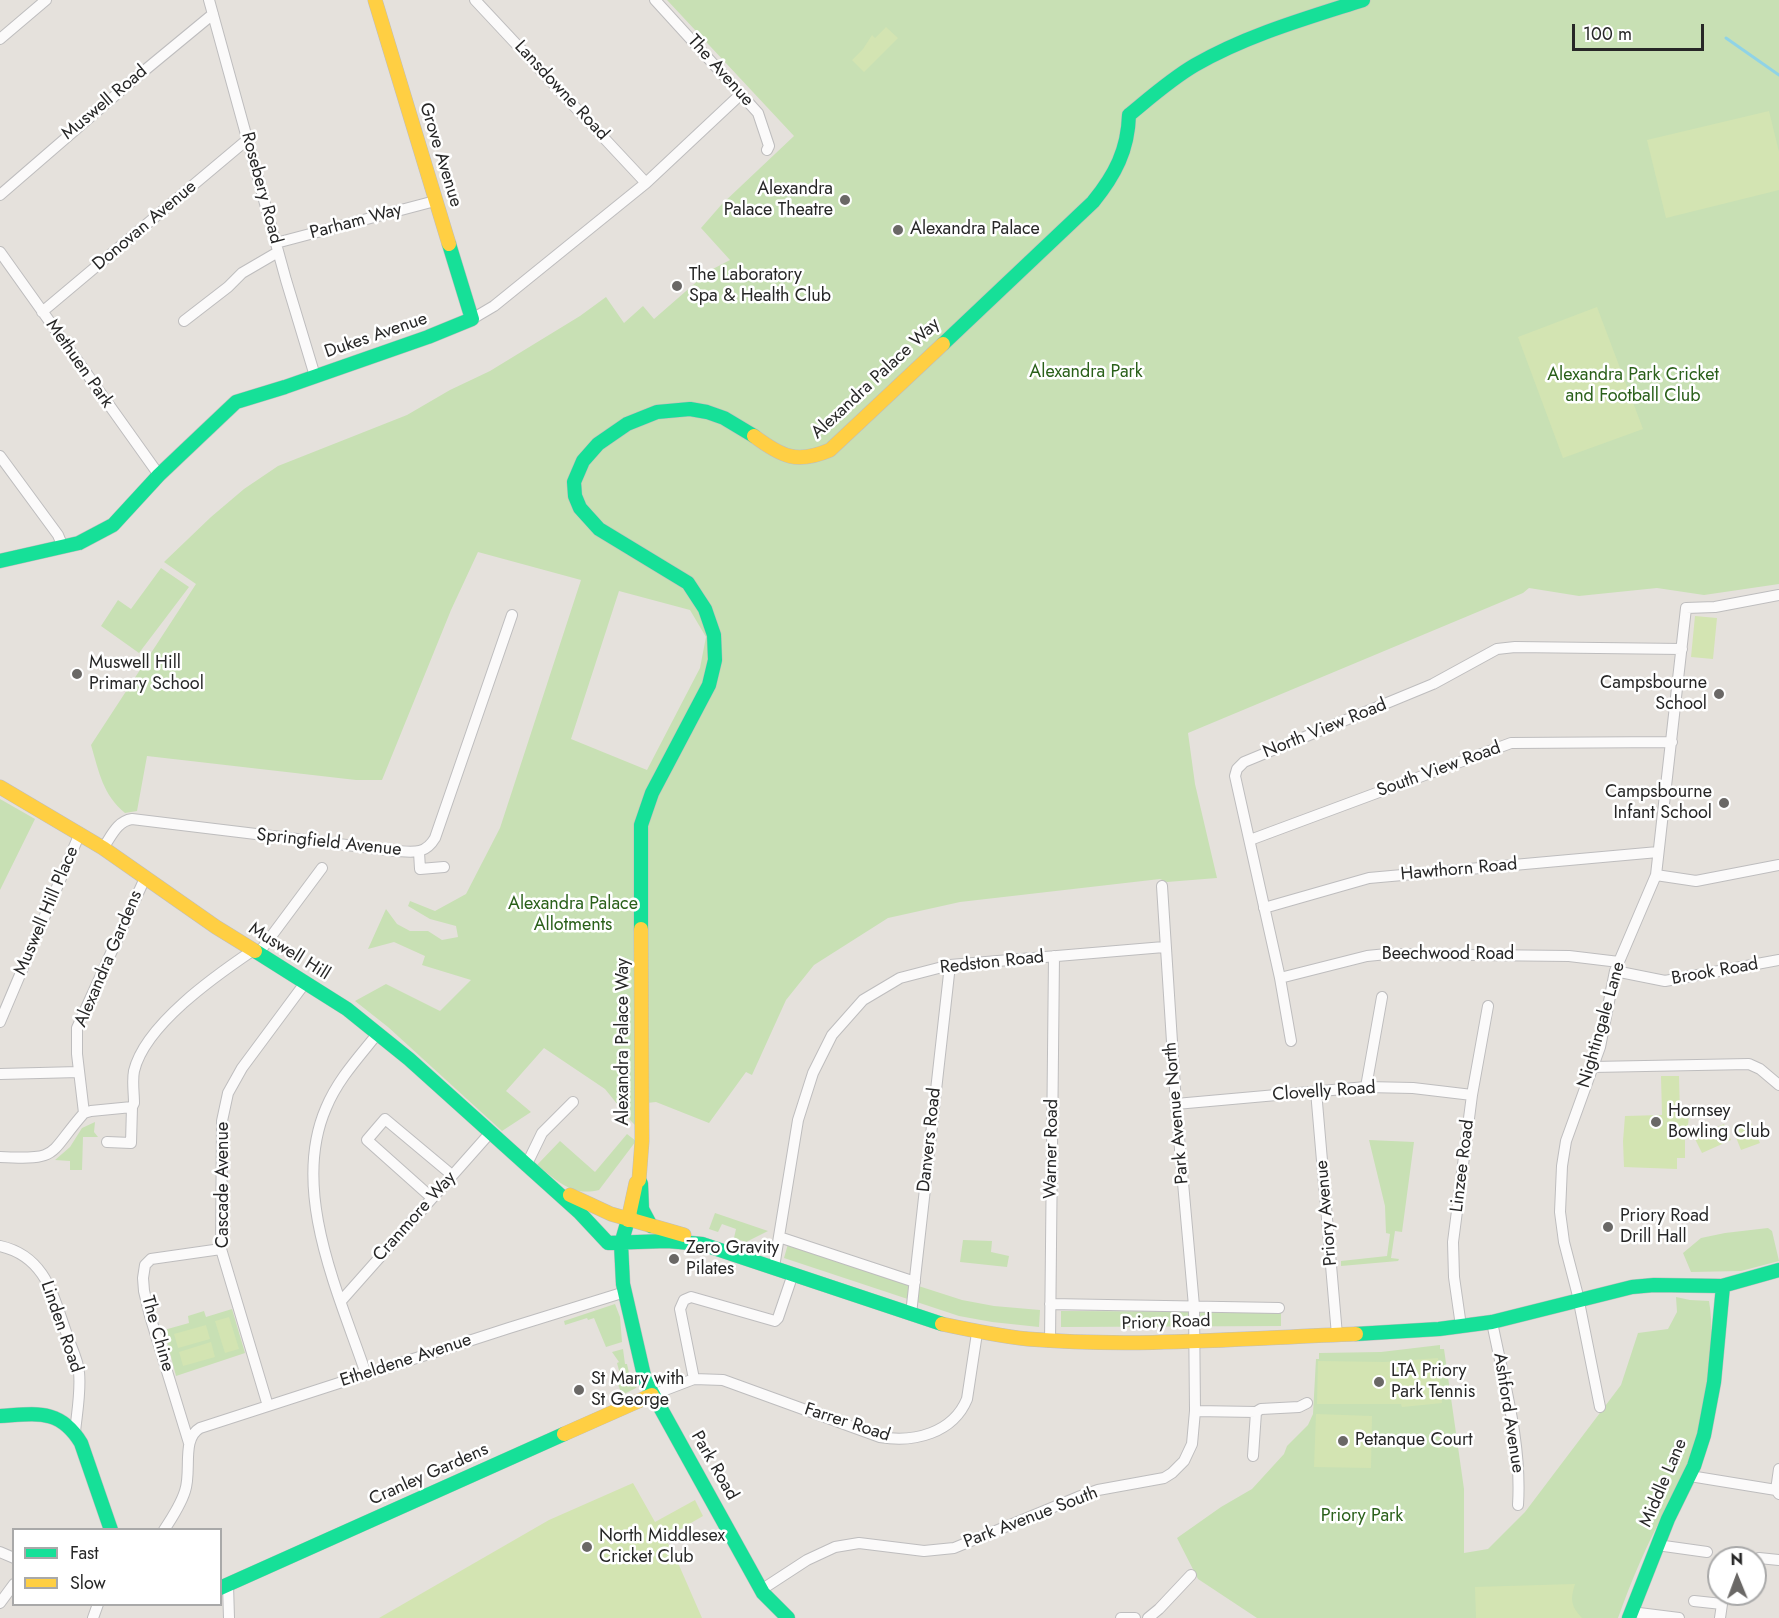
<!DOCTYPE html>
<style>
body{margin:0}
#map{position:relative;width:1779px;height:1618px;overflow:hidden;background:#e5e1dc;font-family:Jost,sans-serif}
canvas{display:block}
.legend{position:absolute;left:12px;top:1528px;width:210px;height:78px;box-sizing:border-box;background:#fff;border:2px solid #a9a9a9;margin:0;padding:8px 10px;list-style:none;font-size:18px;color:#272727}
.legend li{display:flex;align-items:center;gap:12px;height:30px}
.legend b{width:30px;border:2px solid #a9a9a9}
.north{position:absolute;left:1707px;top:1546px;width:60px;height:60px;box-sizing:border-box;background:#fff;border:2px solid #a9a9a9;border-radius:50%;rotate:359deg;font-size:16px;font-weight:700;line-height:24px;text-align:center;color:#272727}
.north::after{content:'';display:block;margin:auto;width:21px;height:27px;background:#6a6866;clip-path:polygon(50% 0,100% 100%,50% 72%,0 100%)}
.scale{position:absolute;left:1572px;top:24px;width:132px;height:27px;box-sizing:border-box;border:3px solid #272727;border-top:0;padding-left:8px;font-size:18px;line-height:21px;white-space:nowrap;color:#272727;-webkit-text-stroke:4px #fff;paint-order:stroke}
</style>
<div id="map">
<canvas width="1779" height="1618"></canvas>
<ul class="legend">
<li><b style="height:8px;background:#16e098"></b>Fast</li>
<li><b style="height:8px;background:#ffcf43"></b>Slow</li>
</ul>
<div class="north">N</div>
<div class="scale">100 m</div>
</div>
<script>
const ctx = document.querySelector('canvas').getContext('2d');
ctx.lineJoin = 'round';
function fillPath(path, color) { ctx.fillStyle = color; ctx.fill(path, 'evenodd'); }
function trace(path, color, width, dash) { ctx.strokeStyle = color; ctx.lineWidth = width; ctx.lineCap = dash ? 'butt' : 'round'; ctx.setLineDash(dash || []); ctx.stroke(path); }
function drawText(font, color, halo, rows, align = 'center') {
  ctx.font = font + ' Jost,sans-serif'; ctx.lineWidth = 5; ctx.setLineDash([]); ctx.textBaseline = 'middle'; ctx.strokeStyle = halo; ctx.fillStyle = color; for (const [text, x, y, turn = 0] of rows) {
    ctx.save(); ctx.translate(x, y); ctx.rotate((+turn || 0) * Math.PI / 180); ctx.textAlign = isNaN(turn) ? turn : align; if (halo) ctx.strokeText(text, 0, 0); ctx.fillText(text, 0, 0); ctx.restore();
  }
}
fillPath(new Path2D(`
 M667 0H1779V584L1704 595 1657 588 1579 596 1529 588 1523 593 1188 733 1195 784 1217 878 1167 882 1160 879 960 902 888 918 814 965 786 1000 752 1075 746 1072 709 1123 656 1102 637 1104V1127L631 1121 605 1089 544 1048 506 1091 531 1112 502 1131 388 1027 355 1001 386 984 440 1011 471 980 422 965 425 956 394 942 368 949 386 909 397 924 410 931H428L442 940 458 937 456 926 430 919 408 906 410 901 435 911 466 894 500 828 581 580 478 552 451 610 382 780H356L147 756 137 811 125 813C103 795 99 772 91 745L196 584 164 562 211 517 244 489 278 466 407 415 450 390 490 371 580 316 606 297 624 323 643 306 654 319 709 271 730 260 701 228 722 204 794 136ZM619 591 690 610 706 637 700 668 647 770 571 739Z
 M161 568 189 587 139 653 101 626 118 600 131 609Z
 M0 799 35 819 0 890Z
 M95 1122 94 1132 98 1137H83L82 1170H70V1161L55 1160 70 1147 82 1128Z
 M627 1134 636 1141 599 1190C571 1197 557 1180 537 1165L560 1141 595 1172Z
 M1369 1140 1414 1142 1402 1232 1395 1231 1391 1258 1399 1259 1398 1261 1341 1266V1261L1387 1256 1390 1234 1386 1233 1385 1206Z
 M715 1213 768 1231 746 1242 734 1238 736 1229 722 1224 718 1232 709 1229Z
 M1768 1228 1772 1231 1779 1261 1741 1271 1691 1272 1683 1253 1701 1238 1725 1233Z
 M963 1240 992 1241 991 1252 1009 1256 1007 1267 960 1262Z
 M788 1244 962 1300 994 1306 1040 1310 1039 1327 992 1322 959 1316 784 1258Z
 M1676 1297 1690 1300 1709 1301C1717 1346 1704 1430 1686 1472 1680 1485 1672 1497 1666 1509 1647 1544 1631 1581 1618 1618H1257L1198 1579 1177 1538 1221 1507 1252 1489 1284 1454 1287 1446 1308 1425 1313 1414 1316 1359H1319V1353L1381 1352 1440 1345V1349H1444L1464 1489V1553L1488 1549 1525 1512 1621 1385 1638 1333 1668 1329 1677 1312Z
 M615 1304 620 1317 622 1342 606 1347 594 1318 588 1320 587 1318 565 1325 564 1321Z
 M232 1309 245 1353 176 1376 164 1330 189 1323 188 1316 204 1311 206 1317Z
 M1061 1311 1281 1312V1326L1061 1327Z
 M623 1349 625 1364H627L629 1373 637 1386 636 1388 622 1395 615 1376 620 1374 617 1363 619 1362 612 1352Z`), '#c8e0b4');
fillPath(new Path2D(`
 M886 27 898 38 864 72 852 60 863 49 872 35 875 38Z
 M1769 111 1779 152V190L1666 218 1647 140Z
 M1597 307 1643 429 1563 458 1518 337Z
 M1695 616 1717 618 1713 659 1691 657Z
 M1661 1076H1679L1680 1114H1688C1689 1119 1689 1126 1685 1130V1158H1677V1169L1624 1167 1623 1141 1625 1116 1662 1115Z
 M1750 1120 1760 1143 1741 1150 1732 1127Z
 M1724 1124 1731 1140 1702 1153 1694 1137Z
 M229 1317 239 1349 225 1353 215 1321Z
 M206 1325 210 1339 178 1348 174 1334Z
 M211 1342 215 1357 183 1366 179 1352Z
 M1438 1358 1442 1403 1402 1407 1401 1404H1317L1318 1361 1385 1362Z
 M1316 1414 1372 1416 1371 1468 1314 1467Z
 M633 1483 655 1522 695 1500 703 1516 665 1538 675 1556 702 1618H379L549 1520Z
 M1575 1584C1570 1600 1571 1606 1582 1618H1476L1475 1587Z`), '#d3e4b2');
trace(new Path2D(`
 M1726 38 1779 75`), '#90d3e6', 3);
const street = new Path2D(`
 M209 0 286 280 315 376
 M475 0 646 183
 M655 0 758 113 769 146 767 150
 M0 39 46 0
 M0 195 133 80 213 14
 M276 243 435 201
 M0 252 159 475
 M42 312 248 139
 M472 319 494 306 646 183 741 94
 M184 321 228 287 242 273 278 252
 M0 456 58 535 63 547
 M1250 840 1511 743 1672 742
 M103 848C111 837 117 821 132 819L396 851C413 852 425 855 435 838L512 615
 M419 852 420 869 444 867
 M1656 875 1696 881 1779 865
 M1264 908 1369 878 1658 852
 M258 954 322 868
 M1615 971 1665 981 1779 960
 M1280 978 1367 956 1387 954 1569 956 1619 962
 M0 1022 80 833
 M1291 1041 1280 978 1235 776 1237 769 1244 762 1433 684 1497 649 1515 647 1682 649
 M1593 1067 1749 1064 1760 1069 1779 1085
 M0 1074 79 1072
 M1366 1087 1382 997
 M1316 1091 1337 1335
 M1176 1104 1366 1087 1413 1088 1472 1095
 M84 1113 77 1054V1028L145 878
 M107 1142 131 1143 132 1107
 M0 1157C61 1160 47 1155 84 1113L91 1111 132 1107 134 1103C134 1093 132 1081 134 1071 145 1025 215 976 252 951
 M526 1166 542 1133 573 1102
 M432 1198 367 1140 385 1119 452 1175
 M779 1237 915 1282
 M0 1246C45 1256 53 1295 66 1332 70 1345 78 1359 79 1372 81 1392 77 1412 75 1432
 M774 1267 798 1120 813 1073 832 1035 863 1000 900 978 950 965 1164 947
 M341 1301 490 1133
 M1050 1304 1279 1308
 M911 1314 950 965
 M1492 1322C1504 1383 1522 1443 1518 1505
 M1461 1326 1454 1277 1453 1242 1472 1095 1488 1006
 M1050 1342 1054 956
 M366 1374C339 1294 290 1191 326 1108 338 1079 359 1057 378 1033
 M694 1379 680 1309 684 1300 691 1297 775 1321 778 1318 793 1274
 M652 1395 694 1379 723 1380 880 1437C914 1443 953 1433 967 1399L977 1333
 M268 1406 221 1249 222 1121 228 1093 242 1068 305 983
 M1600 1407 1577 1292 1564 1242 1560 1212 1562 1166 1566 1141 1600 1047 1615 971 1656 875 1686 608 1715 607 1779 595
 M1195 1411 1256 1412 1261 1409 1299 1407 1307 1403
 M189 1443 150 1316 144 1291 143 1278 145 1265 151 1259 221 1249
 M1253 1456 1256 1412
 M1690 1476 1776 1490 1779 1494
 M1776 1490 1779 1469
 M164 1530C172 1518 181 1504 185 1491 192 1471 181 1439 200 1428L509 1328 625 1292
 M1657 1545 1707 1552
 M0 1552 14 1558
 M1759 1558 1779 1560
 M228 1585 229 1618
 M761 1590 807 1560 835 1547 859 1543 924 1551 954 1548 1078 1497 1098 1490 1164 1478 1172 1473 1184 1461 1192 1444 1195 1411 1194 1306 1176 1104 1162 886
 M1694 1601 1722 1604 1720 1618
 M0 1603 14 1584
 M1631 1612 1679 1618
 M93 1618 98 1604
 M1121 1618H1135
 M1148 1618 1159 1609 1191 1575`);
const fast = new Path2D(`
 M943 344 1093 202C1115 175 1128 150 1129 115 1151 97 1171 79 1195 65 1247 35 1307 18 1363 0
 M0 561 79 543 113 525 159 475 236 402 285 387 428 337 472 319 449 244
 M641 929V825L652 793 709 685 715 660 714 635 705 609 688 583 599 529 580 508 575 496 574 482 583 461 598 444 627 424 657 412 690 409 707 412 724 418 754 436
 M255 951 347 1009 409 1059 579 1212 608 1243 667 1241 702 1244 942 1324
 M639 1180 641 1184 642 1209 651 1226
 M628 1220 621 1244 623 1284 645 1380 763 1593 788 1618
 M1356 1334 1439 1329 1492 1322 1632 1287 1654 1285 1722 1286 1779 1270
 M0 1416C36 1414 60 1408 81 1443L111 1530
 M220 1588 564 1434
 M1629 1618 1668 1519 1694 1466 1704 1435 1714 1382 1723 1286`);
const slow = new Path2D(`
 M375 0 449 244
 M754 436C782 457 797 464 830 450L943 344
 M0 787 103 848 216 927 255 951
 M570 1195 611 1214 684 1235
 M628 1220 636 1183 639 1180 642 1141 641 929
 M942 1324C970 1330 999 1336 1028 1339 1137 1348 1247 1338 1356 1334
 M564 1434 652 1395`);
trace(street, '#bebdbe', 12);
trace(fast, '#bebdbe', 15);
trace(slow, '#bebdbe', 15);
trace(street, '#fbfafa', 10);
trace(fast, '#16e098', 14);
trace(slow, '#ffcf43', 14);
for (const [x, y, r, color] of [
 [845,200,6,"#6a6866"],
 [898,230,6,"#6a6866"],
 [677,286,6,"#6a6866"],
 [77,674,6,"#6a6866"],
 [1719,694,6,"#6a6866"],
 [1724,803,6,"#6a6866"],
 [1656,1122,6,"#6a6866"],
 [1608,1227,6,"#6a6866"],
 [674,1259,6,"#6a6866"],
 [1379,1382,6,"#6a6866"],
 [579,1390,6,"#6a6866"],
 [1343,1441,6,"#6a6866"],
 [587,1547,6,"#6a6866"]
]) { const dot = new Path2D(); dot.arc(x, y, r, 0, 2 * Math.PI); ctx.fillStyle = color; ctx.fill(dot); trace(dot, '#fff', 2); }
drawText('18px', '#272727', '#fff', [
 ["The Avenue",720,71,48],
 ["Lansdowne Road",561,91,47],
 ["Muswell Road",105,103,-40],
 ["Grove Avenue",440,155,73],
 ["Rosebery Road",261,188,75],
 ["Parham Way",356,222,-15],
 ["Donovan Avenue",145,226,-40],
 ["Dukes Avenue",376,336,-19],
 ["Methuen Park",79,364,55],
 ["Alexandra Palace Way",876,379,-43],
 ["North View Road",1325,729,-22],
 ["South View Road",1439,770,-20],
 ["Springfield Avenue",329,843,6],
 ["Hawthorn Road",1459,870,-5],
 ["Muswell Hill Place",47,911,-67],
 ["Muswell Hill",289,952,32],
 ["Beechwood Road",1448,955],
 ["Alexandra Gardens",109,959,-67],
 ["Redston Road",992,963,-6],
 ["Brook Road",1715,972,-10],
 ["Nightingale Lane",1602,1025,-74],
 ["Alexandra Palace Way",624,1042,-90],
 ["Clovelly Road",1324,1092,-4],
 ["Park Avenue North",1177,1113,-95],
 ["Danvers Road",930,1140,-84],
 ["Warner Road",1052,1149,-89],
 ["Linzee Road",1463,1166,-83],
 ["Cascade Avenue",224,1185,-90],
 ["Priory Avenue",1327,1213,-95],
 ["Cranmore Way",415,1217,-48],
 ["Priory Road",1166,1323,-2],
 ["Linden Road",61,1327,71],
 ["The Chine",157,1334,74],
 ["Etheldene Avenue",406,1361,-18],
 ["Ashford Avenue",1508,1413,81],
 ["Farrer Road",847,1423,18],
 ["Park Road",714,1466,60],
 ["Cranley Gardens",429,1475,-24],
 ["Middle Lane",1664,1483,-67],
 ["Park Avenue South",1031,1518,-21]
]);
drawText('18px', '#272727', '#fff', [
 ["Alexandra",833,190,"right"],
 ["Palace Theatre",833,211,"right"],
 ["Alexandra Palace",910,230],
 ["The Laboratory",689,276],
 ["Spa & Health Club",689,297],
 ["Muswell Hill",89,664],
 ["Primary School",89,685],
 ["Campsbourne",1707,684,"right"],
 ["School",1707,705,"right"],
 ["Campsbourne",1712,793,"right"],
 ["Infant School",1712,814,"right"],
 ["Hornsey",1668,1112],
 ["Bowling Club",1668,1133],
 ["Priory Road",1620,1217],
 ["Drill Hall",1620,1238],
 ["Zero Gravity",686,1249],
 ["Pilates",686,1270],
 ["LTA Priory",1391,1372],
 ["Park Tennis",1391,1393],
 ["St Mary with",591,1380],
 ["St George",591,1401],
 ["Petanque Court",1355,1441],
 ["North Middlesex",599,1537],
 ["Cricket Club",599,1558]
], 'left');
drawText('18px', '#2a601a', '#fff', [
 ["Alexandra Park",1086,373],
 ["Alexandra Park Cricket",1633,376],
 ["and Football Club",1633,397],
 ["Alexandra Palace",573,905],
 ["Allotments",573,926],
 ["Priory Park",1362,1517]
]);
</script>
